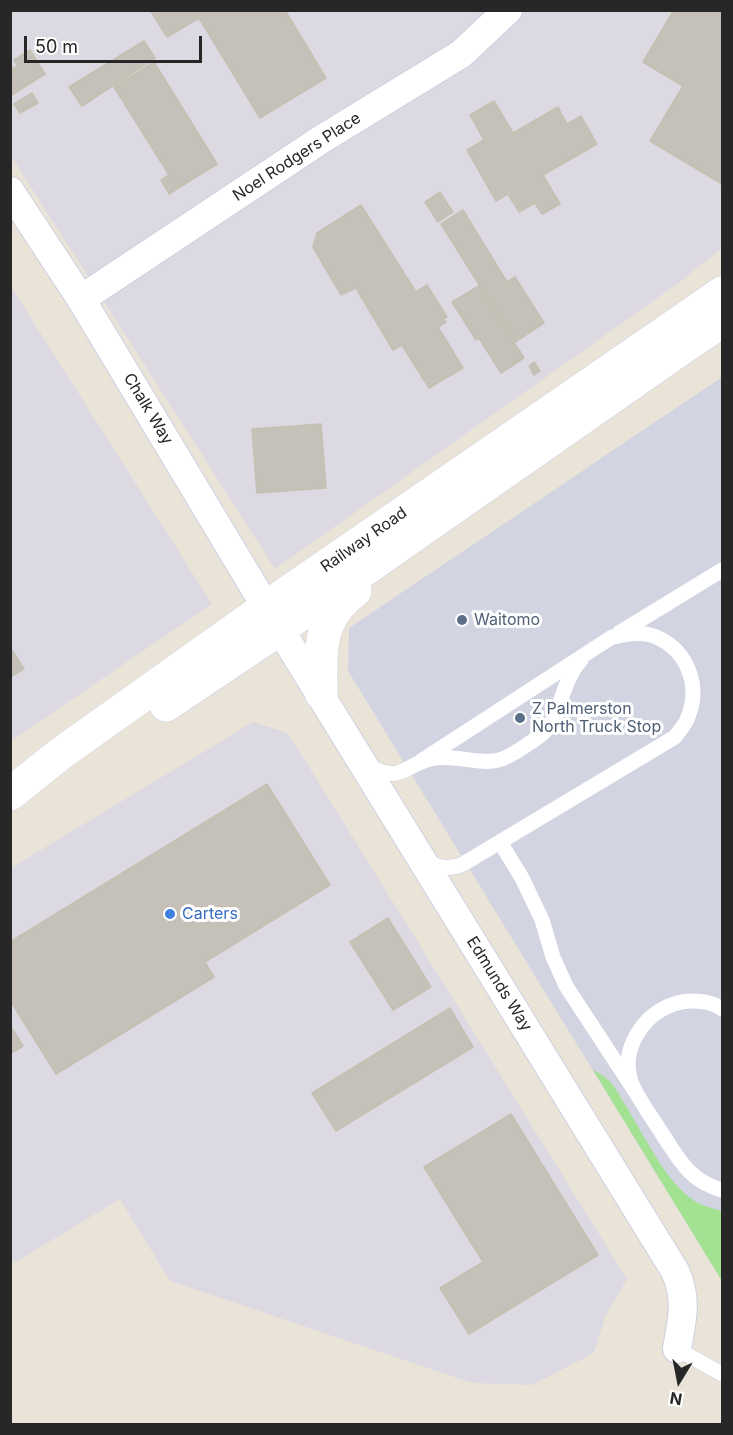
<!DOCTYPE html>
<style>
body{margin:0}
#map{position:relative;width:733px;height:1435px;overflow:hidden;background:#eae4d8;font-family:Inter,sans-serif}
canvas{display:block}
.frame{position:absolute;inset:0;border:12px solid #272727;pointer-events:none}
.north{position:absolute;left:649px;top:1351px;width:60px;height:60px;-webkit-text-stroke:4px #fff;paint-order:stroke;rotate:190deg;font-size:16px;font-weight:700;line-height:24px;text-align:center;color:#272727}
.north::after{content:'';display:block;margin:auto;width:21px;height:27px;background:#272727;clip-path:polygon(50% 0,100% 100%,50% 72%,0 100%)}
.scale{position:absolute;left:24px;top:36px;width:178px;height:27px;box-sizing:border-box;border:3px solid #272727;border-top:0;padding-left:8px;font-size:18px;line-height:21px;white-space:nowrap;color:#272727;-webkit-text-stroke:4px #fff;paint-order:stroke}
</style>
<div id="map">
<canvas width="733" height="1435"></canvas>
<div class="frame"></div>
<div class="north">N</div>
<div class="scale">50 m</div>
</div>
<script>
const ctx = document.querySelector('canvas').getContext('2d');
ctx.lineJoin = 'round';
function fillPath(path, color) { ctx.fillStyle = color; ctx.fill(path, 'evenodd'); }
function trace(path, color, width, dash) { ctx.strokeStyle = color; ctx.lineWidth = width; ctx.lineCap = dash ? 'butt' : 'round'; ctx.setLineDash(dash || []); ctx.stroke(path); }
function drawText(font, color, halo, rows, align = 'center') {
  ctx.font = font + ' Inter,sans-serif'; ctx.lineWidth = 6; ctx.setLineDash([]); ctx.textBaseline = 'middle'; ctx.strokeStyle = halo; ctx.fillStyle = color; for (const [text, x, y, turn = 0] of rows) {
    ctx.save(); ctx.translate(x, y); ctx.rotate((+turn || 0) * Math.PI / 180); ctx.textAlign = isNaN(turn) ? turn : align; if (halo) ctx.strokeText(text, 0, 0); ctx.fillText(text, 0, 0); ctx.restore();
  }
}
fillPath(new Path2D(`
 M11 11H722V248L676 285 275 569 11 156Z
 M10 285 212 604 11 741H10Z
 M253 722 288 733 627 1279 605 1317 594 1353 532 1385 472 1383 170 1281 120 1199 14 1263 11 1257V868Z`), '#dcd9e2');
fillPath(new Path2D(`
 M722 377V1281L348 671 349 628Z`), '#d3d4e2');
fillPath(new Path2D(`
 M593 1070C613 1080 615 1088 626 1106 644 1135 663 1176 689 1197 699 1205 711 1208 722 1211V1281Z`), '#a3e193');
const building = new Path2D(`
 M150 10H285L326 78 260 118 199 18 167 37Z
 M674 10H722V184L650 141 683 86 643 62Z
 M144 41 155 58 82 106 69 87Z
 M30 50 45 74 10 96V70L18 66 14 60Z
 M154 62 217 164 169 194 161 180 169 175 114 87Z
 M32 93 38 103 20 113 14 104Z
 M494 101 513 133 558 107 567 124 581 116 597 144 543 175 560 204 542 214 535 203 519 212 508 194 496 201 467 150 484 140 470 115Z
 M440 192 453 212 438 222 425 202Z
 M361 205 416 292 427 285 447 317 443 319 446 322 438 327 463 368 429 388 402 345 393 350 356 288 341 295 313 247 317 233Z
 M463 210 507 282 515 277 544 323 515 342 441 224Z
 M479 286 524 358 501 373 479 338 476 340 452 302Z
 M534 362 540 371 534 375 529 366Z
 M321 424 326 488 257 493 252 429Z
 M10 647 24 669 10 677Z
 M267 784 330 885 205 962 214 977 56 1074 10 1000V942Z
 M388 918 431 987 393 1010 350 942Z
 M450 1008 473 1047 336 1131 312 1093Z
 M10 1025 23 1046 10 1054Z
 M511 1114 598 1255 469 1334 440 1288 483 1262 424 1167Z`);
fillPath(building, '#c5c1b8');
trace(building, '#c4c0b2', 1.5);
const lane = new Path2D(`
 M619 633 722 570
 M421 761 612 637C626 635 640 631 654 636 687 649 701 685 688 717 686 724 680 730 675 737L463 864C450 870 437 868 426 860
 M367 764C402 787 405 762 435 758 456 755 479 765 499 760 510 757 519 750 528 744 539 737 548 731 554 719 562 700 566 676 581 660
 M500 842 522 878 542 920 553 957 566 986 642 1102
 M722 1009C710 1000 688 999 674 1004 642 1015 619 1051 632 1084 639 1101 652 1117 661 1132 679 1159 689 1181 722 1190
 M677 1349 722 1374`);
const street = new Path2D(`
 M10 191 81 299 257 592 675 1271C688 1299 682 1320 677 1349
 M81 299 322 139 461 54 508 10`);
const secondary = new Path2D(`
 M321 693C321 652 317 618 355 591
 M166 705 281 628 688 344 722 321
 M10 794 60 754 268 606 722 293`);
trace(lane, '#cdcee0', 16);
trace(street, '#cdcee0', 30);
trace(secondary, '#cdcee0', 34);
trace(lane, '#fff', 15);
trace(street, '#fff', 28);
trace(secondary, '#fff', 33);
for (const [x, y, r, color] of [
 [462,620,6,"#5c6f8a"],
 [520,718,6,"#5c6f8a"],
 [170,914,6,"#3f7fe0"]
]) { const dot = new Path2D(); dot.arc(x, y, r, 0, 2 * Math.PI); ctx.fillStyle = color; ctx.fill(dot); trace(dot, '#fff', 2); }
drawText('16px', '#272727', '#fff', [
 ["Noel Rodgers Place",297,157,-33],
 ["Chalk Way",148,409,59],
 ["Railway Road",364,540,-35],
 ["Edmunds Way",499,984,58]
]);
drawText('16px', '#4e5e75', '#fff', [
 ["Waitomo",474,620],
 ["Z Palmerston",532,709],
 ["North Truck Stop",532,727]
], 'left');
drawText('16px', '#366cbe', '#fff', [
 ["Carters",182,914]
], 'left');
</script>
